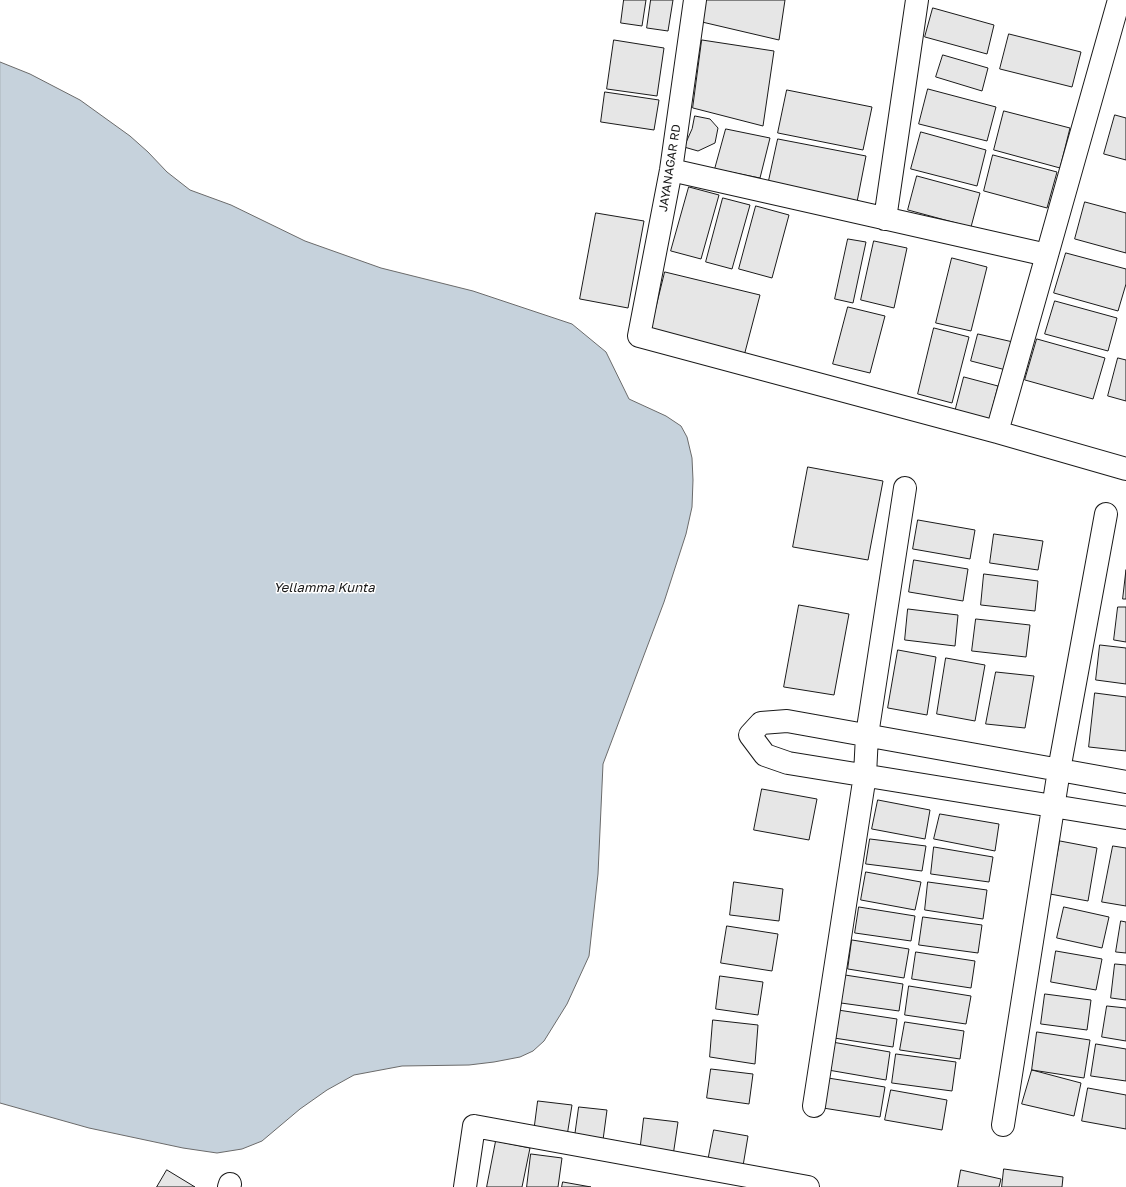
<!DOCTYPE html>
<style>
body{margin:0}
canvas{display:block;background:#fff}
</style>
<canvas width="1126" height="1187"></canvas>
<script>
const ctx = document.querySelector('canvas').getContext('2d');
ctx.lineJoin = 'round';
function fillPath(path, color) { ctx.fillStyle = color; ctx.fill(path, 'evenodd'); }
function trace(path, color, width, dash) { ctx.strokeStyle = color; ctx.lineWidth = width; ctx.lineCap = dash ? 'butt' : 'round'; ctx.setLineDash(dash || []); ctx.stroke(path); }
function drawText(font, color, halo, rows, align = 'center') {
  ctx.font = font + ' "Golos Text",sans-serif'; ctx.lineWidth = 3; ctx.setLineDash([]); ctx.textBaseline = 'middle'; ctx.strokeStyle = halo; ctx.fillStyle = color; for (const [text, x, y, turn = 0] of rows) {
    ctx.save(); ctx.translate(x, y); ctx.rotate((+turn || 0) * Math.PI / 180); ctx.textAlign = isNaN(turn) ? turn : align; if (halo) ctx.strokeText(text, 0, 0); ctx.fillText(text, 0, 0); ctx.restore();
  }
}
const water = new Path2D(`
 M0 62 30 74 80 100 130 136 148 152 167 172 190 190 231 205 305 241 381 268 473 291 572 324 606 352 629 399 666 416 681 426 687 437 692 458 693 480 692 507 686 534 664 602 603 764 598 874 589 956 567 1004 544 1041 533 1051 520 1057 494 1062 469 1065 402 1066 354 1075 327 1090 300 1109 262 1141 242 1149 217 1153 183 1148 89 1128 0 1103Z`);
fillPath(water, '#c6d2dc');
trace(water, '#6a6a6a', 1);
const building = new Path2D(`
 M624 0H646L642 26 621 23Z
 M651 0H673L668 31 647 28Z
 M705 0H785L779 40 702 22Z
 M933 8 994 25 987 54 925 37Z
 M1009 34 1081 52 1072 87 1000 69Z
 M614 40 664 48 657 96 607 89Z
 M702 40 774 51 763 126 693 108Z
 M943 55 988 68 982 91 936 77Z
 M928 89 996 107 987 141 919 124Z
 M787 90 872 107 863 150 778 133Z
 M605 92 659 100 654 130 601 122Z
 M1004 111 1070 128 1060 168 994 150Z
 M1115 115 1126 118V160L1104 154Z
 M695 116 710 119 718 128 715 143 698 151 684 147 692 129Z
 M726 129 770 138 760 178 715 169Z
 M921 132 986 150 977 186 911 169Z
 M778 139 866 156 857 202 768 185Z
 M993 155 1057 172 1047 208 984 191Z
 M917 176 980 193 971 227 908 210Z
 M689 187 719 195 701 259 671 251Z
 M723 198 750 205 732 269 706 262Z
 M1085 202 1126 213V253L1075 239Z
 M756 206 789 215 772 278 739 269Z
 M596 213 644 221 628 308 580 299Z
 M848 239 866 242 853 303 835 299Z
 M874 241 907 248 894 308 861 300Z
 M1066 253 1126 269V284L1118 311 1054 293Z
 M952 258 987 267 971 331 936 323Z
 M665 272 760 295 744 356 650 333Z
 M1055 301 1117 318 1108 351 1045 334Z
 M848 307 885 316 870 373 833 364Z
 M934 328 969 337 952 403 918 394Z
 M978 334 1013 342 1006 370 971 361Z
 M1037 339 1105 358 1093 399 1025 380Z
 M1118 358 1126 360V401L1108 396Z
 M964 377 998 386 989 421 955 412Z
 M808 467 883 481 868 560 793 547Z
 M918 520 975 530 970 559 913 549Z
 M994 534 1043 541 1038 570 990 563Z
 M914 560 968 569 963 601 909 592Z
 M1126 570V599H1123Z
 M984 574 1038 581 1035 611 981 605Z
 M799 605 849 614 834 695 784 687Z
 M1118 607H1126V642L1114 640Z
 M908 609 958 615 955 646 905 640Z
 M976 619 1030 625 1026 657 972 651Z
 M1100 645 1126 648V684L1096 680Z
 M898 650 936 657 927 715 888 708Z
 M946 658 985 665 975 721 937 714Z
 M996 672 1034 676 1025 728 986 724Z
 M1095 693 1126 697V751L1089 747Z
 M762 789 817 799 809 840 754 830Z
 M878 800 930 810 925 839 872 829Z
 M940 814 999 824 995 851 934 839Z
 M870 839 926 846 922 871 866 864Z
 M1060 841 1097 848 1088 901 1050 894Z
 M1113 846 1126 848V906L1102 902Z
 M934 847 993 857 989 882 931 874Z
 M866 872 921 882 915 910 861 900Z
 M734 882 783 889 779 921 730 915Z
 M928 882 987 890 983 919 925 910Z
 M859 907 915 916 911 941 855 933Z
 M1064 907 1109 917 1102 948 1057 938Z
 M923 917 982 925 978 953 919 945Z
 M1121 921 1126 922V953L1116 952Z
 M727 926 778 934 772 971 721 963Z
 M852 940 909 949 904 978 848 969Z
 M1056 951 1102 959 1096 990 1051 982Z
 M916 952 975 961 971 988 912 979Z
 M1115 964 1126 965V1000L1111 998Z
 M845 975 903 984 899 1011 841 1003Z
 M720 976 763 982 758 1015 716 1009Z
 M909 986 971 996 966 1024 905 1015Z
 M1045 994 1091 1000 1087 1030 1041 1024Z
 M1107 1006 1126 1008V1041L1102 1037Z
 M838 1010 897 1019 893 1047 834 1038Z
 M713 1020 758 1025 755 1064 710 1057Z
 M905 1022 964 1031 960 1059 900 1050Z
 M1037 1032 1090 1040 1084 1078 1032 1070Z
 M832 1042 890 1052 886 1080 828 1070Z
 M1096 1044 1126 1049V1081L1091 1076Z
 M896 1054 956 1062 952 1091 892 1083Z
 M711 1069 753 1074 749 1104 707 1098Z
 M1032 1070 1081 1083 1074 1116 1022 1104Z
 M828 1078 885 1087 880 1117 823 1108Z
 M1088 1088 1126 1095V1129L1082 1121Z
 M891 1090 947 1100 942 1130 885 1120Z
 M538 1101 572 1105 567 1136 534 1132Z
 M579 1107 607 1110 603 1140 575 1136Z
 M644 1118 678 1122 673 1156 640 1152Z
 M714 1130 748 1136 743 1166 708 1161Z
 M496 1141 530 1148 522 1187H487Z
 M531 1154 562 1158 558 1187H527Z
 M1004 1169 1063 1177 1062 1187H1002Z
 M167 1170 195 1187H157Z
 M961 1170 1001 1179 999 1187H958Z
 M563 1182 591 1187H562Z`);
fillPath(building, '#e6e6e6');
trace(building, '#1a1a1a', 1);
const minor = new Path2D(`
 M695 0 671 170 639 336 997 432 1126 469
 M671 170 1047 255
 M885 219 917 0
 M997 432 1119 0
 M1126 782 787 721 761 723 750 735 765 755 788 763 1126 818
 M814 1106 865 775 867 735 905 488
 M1003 1125 1059 770 1106 514
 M229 1187 230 1184
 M465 1187 474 1126 808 1187`);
trace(minor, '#1a1a1a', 24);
trace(minor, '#fff', 22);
drawText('12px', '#1a1a1a', '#fff', [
 ["JAYANAGAR RD",670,168,-81]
]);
drawText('italic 13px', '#1a1a1a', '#fff', [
 ["Yellamma Kunta",324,588]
]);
</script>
